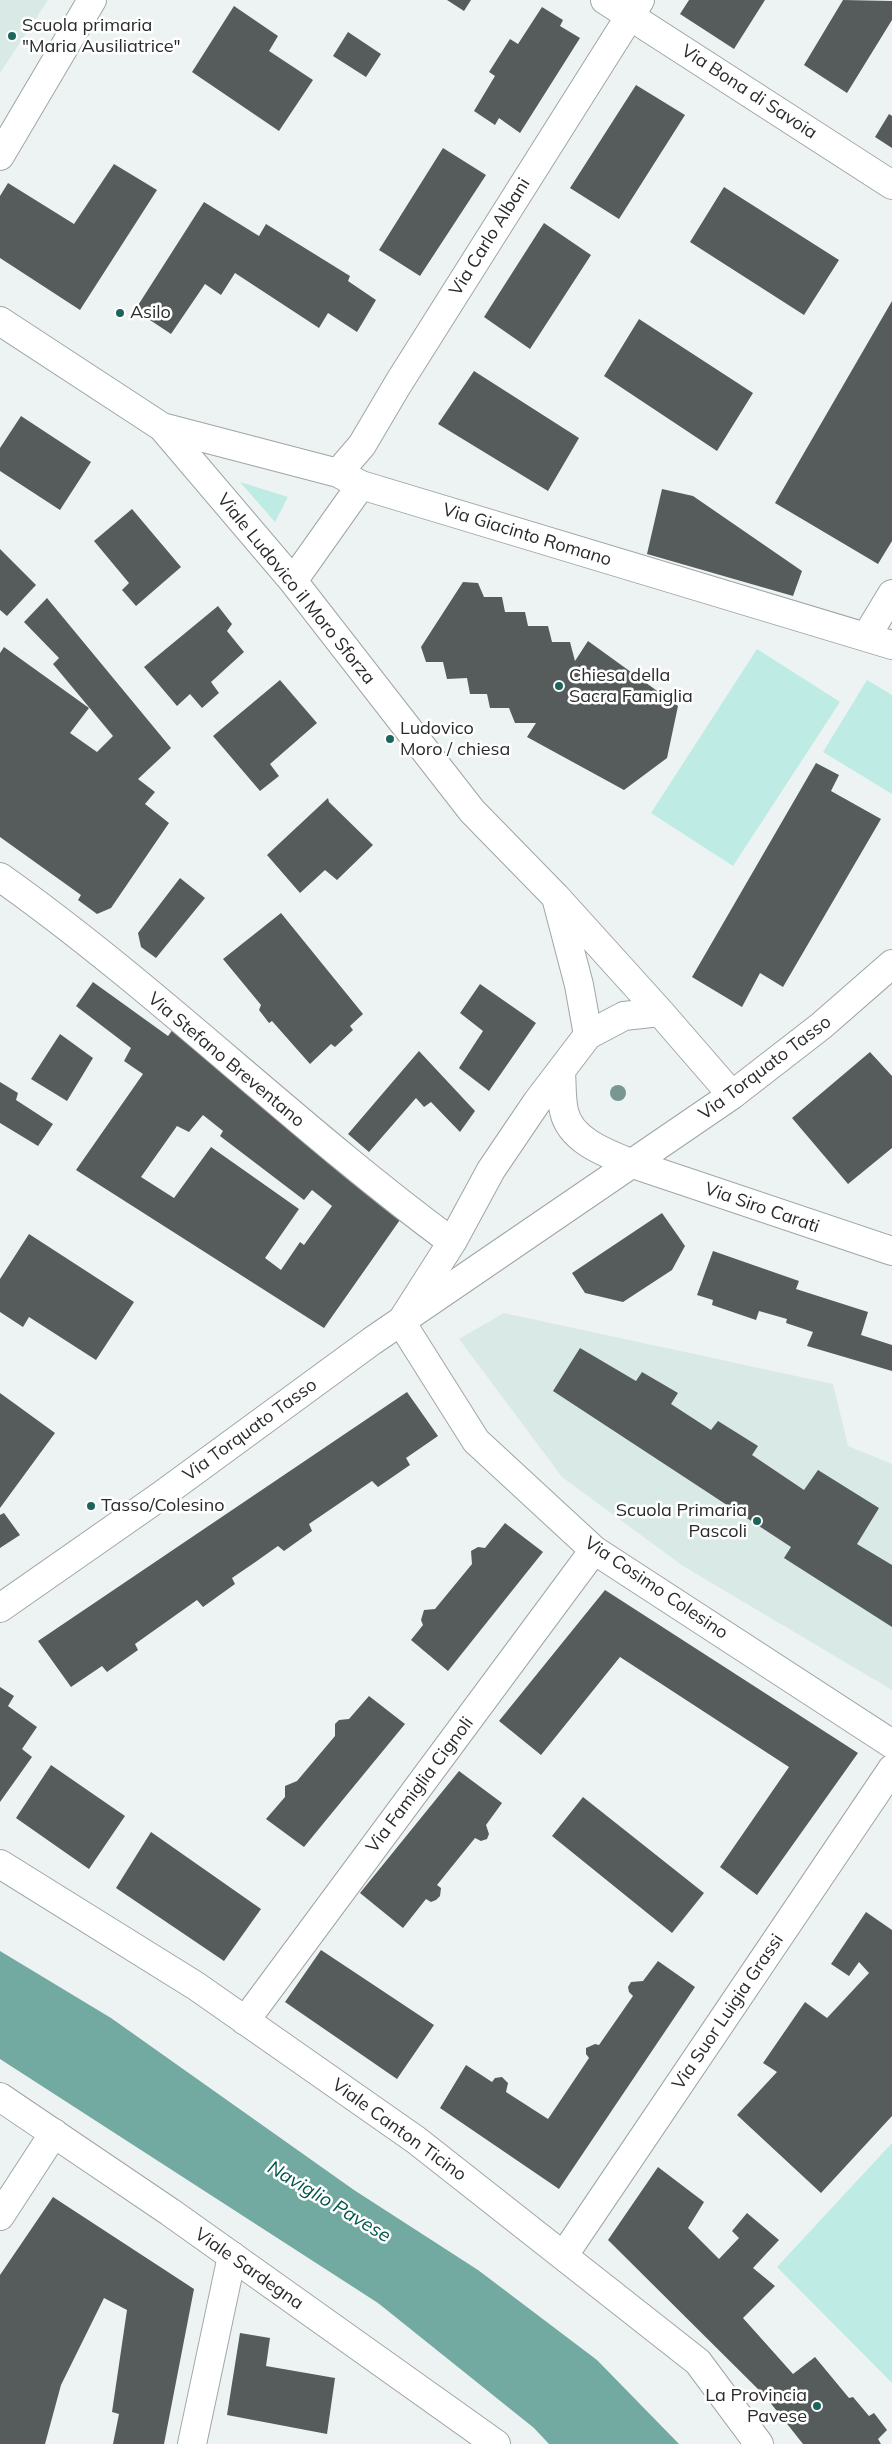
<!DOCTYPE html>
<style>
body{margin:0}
canvas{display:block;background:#ecf3f2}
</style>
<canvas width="892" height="2444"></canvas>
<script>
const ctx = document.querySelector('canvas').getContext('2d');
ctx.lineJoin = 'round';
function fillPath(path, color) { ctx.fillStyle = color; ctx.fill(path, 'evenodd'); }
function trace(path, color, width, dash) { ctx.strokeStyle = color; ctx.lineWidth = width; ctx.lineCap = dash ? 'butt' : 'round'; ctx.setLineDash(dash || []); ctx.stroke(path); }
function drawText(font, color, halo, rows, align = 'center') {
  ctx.font = font + ' Mulish,sans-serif'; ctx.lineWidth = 5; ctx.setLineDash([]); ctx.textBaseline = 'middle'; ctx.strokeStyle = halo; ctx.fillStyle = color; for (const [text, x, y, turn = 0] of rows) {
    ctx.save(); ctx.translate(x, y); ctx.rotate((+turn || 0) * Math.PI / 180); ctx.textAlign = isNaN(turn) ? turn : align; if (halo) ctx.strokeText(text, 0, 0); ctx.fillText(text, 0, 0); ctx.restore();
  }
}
fillPath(new Path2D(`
 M0 0H48L0 73Z
 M504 1313 833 1384 848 1446 892 1464V1690L683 1566 562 1477 459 1339Z`), '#d8e9e6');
fillPath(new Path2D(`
 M240 482 288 497 275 522Z
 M757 649 840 702 733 866 651 813Z
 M867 680 892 695V794L823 752Z
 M892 2143V2383L777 2267Z`), '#beece4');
fillPath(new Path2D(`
 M0 1951 111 2018 354 2190 478 2270 597 2360 679 2444H549L534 2428 378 2303 0 2059Z`), '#72aaa1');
fillPath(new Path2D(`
 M447 0H471L464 11Z
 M689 0H765L734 49 680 14Z
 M843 0 892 1V20L847 93 804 65Z
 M234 6 278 36 269 51 313 80 279 131 192 72Z
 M542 7 563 20 560 26 580 38 520 133 499 118 495 125 474 111 495 76 489 72 510 39 518 44Z
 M348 32 381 54 366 77 333 56Z
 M636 85 685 115 619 219 570 188Z
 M889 114 892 116V148L875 137Z
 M443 148 486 175 420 276 379 250Z
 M114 164 157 190 80 310 0 258V196L8 183 74 224Z
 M724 187 839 260 804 315 690 242Z
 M204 202 259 236 266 224 350 276 348 281 376 300 357 332 328 313 319 328 235 273 221 295 205 284 171 334 135 310Z
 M544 223 591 255 530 349 484 317Z
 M892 301V541L878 564 775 503Z
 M639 319 753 393 717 451 604 376Z
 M474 371 579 438 548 491 438 424Z
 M21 416 91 462 60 510 0 471V448Z
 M662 489 693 496 802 571 793 596 647 554Z
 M132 509 181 567 136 606 122 590 129 583 94 541Z
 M0 549 36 585 7 616 0 610Z
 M463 582 478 583 484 597H502L505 612H525L528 626H548L552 642H570L575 661 588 641 678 706 667 758 624 790 527 737 536 723H515L509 708H490L487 694H470L467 678 447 679 443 662H426L421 647Z
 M47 598 171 748 138 779 155 792 145 804 169 823 111 908 97 914 78 900 81 895 0 837V653L4 647 89 708 70 733 97 752 113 736 53 664 59 658 24 622Z
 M218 606 232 624 227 631 244 652 211 682 219 693 202 708 190 694 177 706 144 667Z
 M280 680 317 723 270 764 279 776 260 791 213 736Z
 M816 763 839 775 831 791 881 819 783 987 760 973 742 1007 692 977Z
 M328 798 329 802 373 845 337 880 325 870 300 893 267 855Z
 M180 878 205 898 156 958 141 947 138 933Z
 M281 913 363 1014 350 1026 353 1030 335 1047 331 1044 310 1064 272 1021 269 1023 259 1010 261 1005 223 959Z
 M93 982 168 1036 174 1028 402 1217 324 1328 76 1170 143 1074 124 1061 131 1048 76 1006ZM203 1115 223 1131 220 1136 304 1200 312 1190 332 1206 304 1245 300 1242 281 1270 265 1258 299 1209 211 1147 174 1198 141 1177 177 1126 189 1132Z
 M480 984 536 1023 489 1091 459 1068 483 1031 460 1013Z
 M60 1034 93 1058 67 1101 31 1079Z
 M419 1051 475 1111 460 1132 431 1102 424 1107 416 1098 369 1152 348 1134Z
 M870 1052 892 1076V1148L848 1184 792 1118Z
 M0 1082 18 1093 16 1100 53 1124 38 1146 0 1123Z
 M662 1213 685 1246 672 1270 623 1302 585 1293 572 1273Z
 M29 1234 134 1302 96 1360 29 1317 23 1327 0 1312V1279Z
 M713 1251 799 1281 796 1289 868 1312 861 1335 892 1345V1371L807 1346 813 1332 786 1323 787 1319 759 1311 756 1320 712 1305 713 1300 697 1295Z
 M580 1348 636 1381 642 1372 678 1393 671 1404 711 1430 718 1421 758 1446 752 1455 804 1490 818 1470 879 1508 857 1544 892 1565V1627L784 1558 791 1547 553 1391Z
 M407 1392 438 1436 406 1458 410 1465 378 1487 372 1481 309 1524 312 1531 284 1551 278 1546 254 1563 232 1578 235 1584 203 1607 197 1600 135 1644 138 1650 107 1672 102 1666 71 1687 38 1641Z
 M0 1393 55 1433 0 1508Z
 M4 1513 20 1535 0 1548V1515Z
 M505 1523 543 1552 448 1671 411 1640 423 1625 421 1620 424 1610 435 1609 472 1564 471 1551 478 1547 485 1548Z
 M605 1590 858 1753 757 1895 720 1867 789 1767 620 1657 541 1755 499 1721Z
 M0 1687 14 1696 8 1706 37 1727 22 1749 32 1757 0 1802Z
 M369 1696 405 1724 304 1847 266 1819 285 1797V1786L297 1781 335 1736V1724L339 1720 349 1719Z
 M51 1765 125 1816 89 1869 16 1818Z
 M459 1771 502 1803 486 1825 489 1834 487 1839 481 1841 475 1838 437 1885 441 1888 440 1896 436 1900 431 1902 426 1899 403 1928 360 1893Z
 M583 1797 704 1893 672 1933 552 1836Z
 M151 1832 261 1909 224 1961 116 1888Z
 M866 1912 892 1930V2116L821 2193 737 2115 777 2072 763 2063 805 2002 827 2018 869 1973 859 1962 849 1976 831 1964Z
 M321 1950 434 2025 397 2079 285 2002Z
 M658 1961 695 1987 559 2189 440 2108 466 2065 492 2082 495 2078 502 2077 508 2083 506 2092 548 2119 589 2058 586 2054V2048L595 2044 599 2045 633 1996 629 1992 628 1987 631 1982 643 1981Z
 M658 2167 704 2202 688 2228 719 2259 739 2238 732 2231 747 2213 779 2240 753 2268 775 2286 743 2318 793 2374 815 2357 849 2398 853 2397 869 2416 874 2413 887 2430 878 2439 881 2444H803L765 2396 608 2240Z
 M53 2197 194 2289 164 2444H113L119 2414 112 2412 127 2310 104 2298 61 2385 45 2444H0V2275Z
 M240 2333 270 2338 266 2366 335 2378 327 2434 227 2415Z`), '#565c5b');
const street = new Path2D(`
 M605 0 892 185
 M0 156 92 0
 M0 321 162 427 293 581 472 811 556 897 660 1012 732 1095
 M162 427 338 473 361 485 892 645
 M338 473 362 445 398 384 640 0
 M293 581 361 485
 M866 637 892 594
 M0 877C158 989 296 1127 452 1242
 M557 901 579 985 588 1035
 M660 1012 624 1016 588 1035 537 1102 491 1170 452 1242 401 1322 476 1441 594 1550 892 1744
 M561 1072C562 1084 561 1098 564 1111 570 1141 608 1154 633 1164L892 1251
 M0 1864 196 1986 416 2140 698 2362 759 2444
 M245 2021 594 1550
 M0 2216 54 2133
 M564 2255 892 1769
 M192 2444 232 2256`);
const secondary = new Path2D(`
 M0 1608 159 1497 372 1341 732 1095 821 1026 892 964
 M0 2097 170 2212 496 2444`);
trace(street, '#9fa6a5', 30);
trace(secondary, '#9fa6a5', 30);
trace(street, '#fff', 28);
trace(secondary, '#fff', 28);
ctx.fillStyle = '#789793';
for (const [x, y] of [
 [618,1093]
]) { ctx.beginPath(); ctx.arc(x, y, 8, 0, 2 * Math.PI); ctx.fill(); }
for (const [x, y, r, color] of [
 [12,36,5,"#1c655c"],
 [120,313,5,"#1c655c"],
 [559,686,5,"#1c655c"],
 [390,739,5,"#1c655c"],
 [91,1506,5,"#1c655c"],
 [757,1521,5,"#1c655c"],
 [817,2406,5,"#1c655c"]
]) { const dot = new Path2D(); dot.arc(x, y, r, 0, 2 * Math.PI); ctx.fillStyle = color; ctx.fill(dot); trace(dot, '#fff', 2); }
drawText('18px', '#292c2b', '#fff', [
 ["Scuola primaria",22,26],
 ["\"Maria Ausiliatrice\"",22,47],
 ["Asilo",130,313],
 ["Chiesa della",569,676],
 ["Sacra Famiglia",569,697],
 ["Ludovico",400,729],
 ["Moro / chiesa",400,750],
 ["Tasso/Colesino",101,1506],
 ["Scuola Primaria",747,1511,"right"],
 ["Pascoli",747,1532,"right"],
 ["La Provincia",807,2396,"right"],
 ["Pavese",807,2417,"right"]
], 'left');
drawText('18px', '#292c2b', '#fff', [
 ["Via Bona di Savoia",749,92,33],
 ["Via Carlo Albani",490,237,-58],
 ["Via Giacinto Romano",527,535,17],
 ["Viale Ludovico il Moro Sforza",296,589,51],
 ["Via Stefano Breventano",226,1060,40],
 ["Via Torquato Tasso",765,1068,-37],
 ["Via Siro Carati",762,1208,19],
 ["Via Torquato Tasso",250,1430,-36],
 ["Via Cosimo Colesino",656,1588,34],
 ["Via Famiglia Cignoli",420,1785,-53],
 ["Via Suor Luigia Grassi",728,2012,-56],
 ["Viale Canton Ticino",399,2130,36],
 ["Viale Sardegna",249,2269,35]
]);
drawText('italic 19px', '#00564d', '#fff', [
 ["Naviglio Pavese",329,2202,31]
]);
</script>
